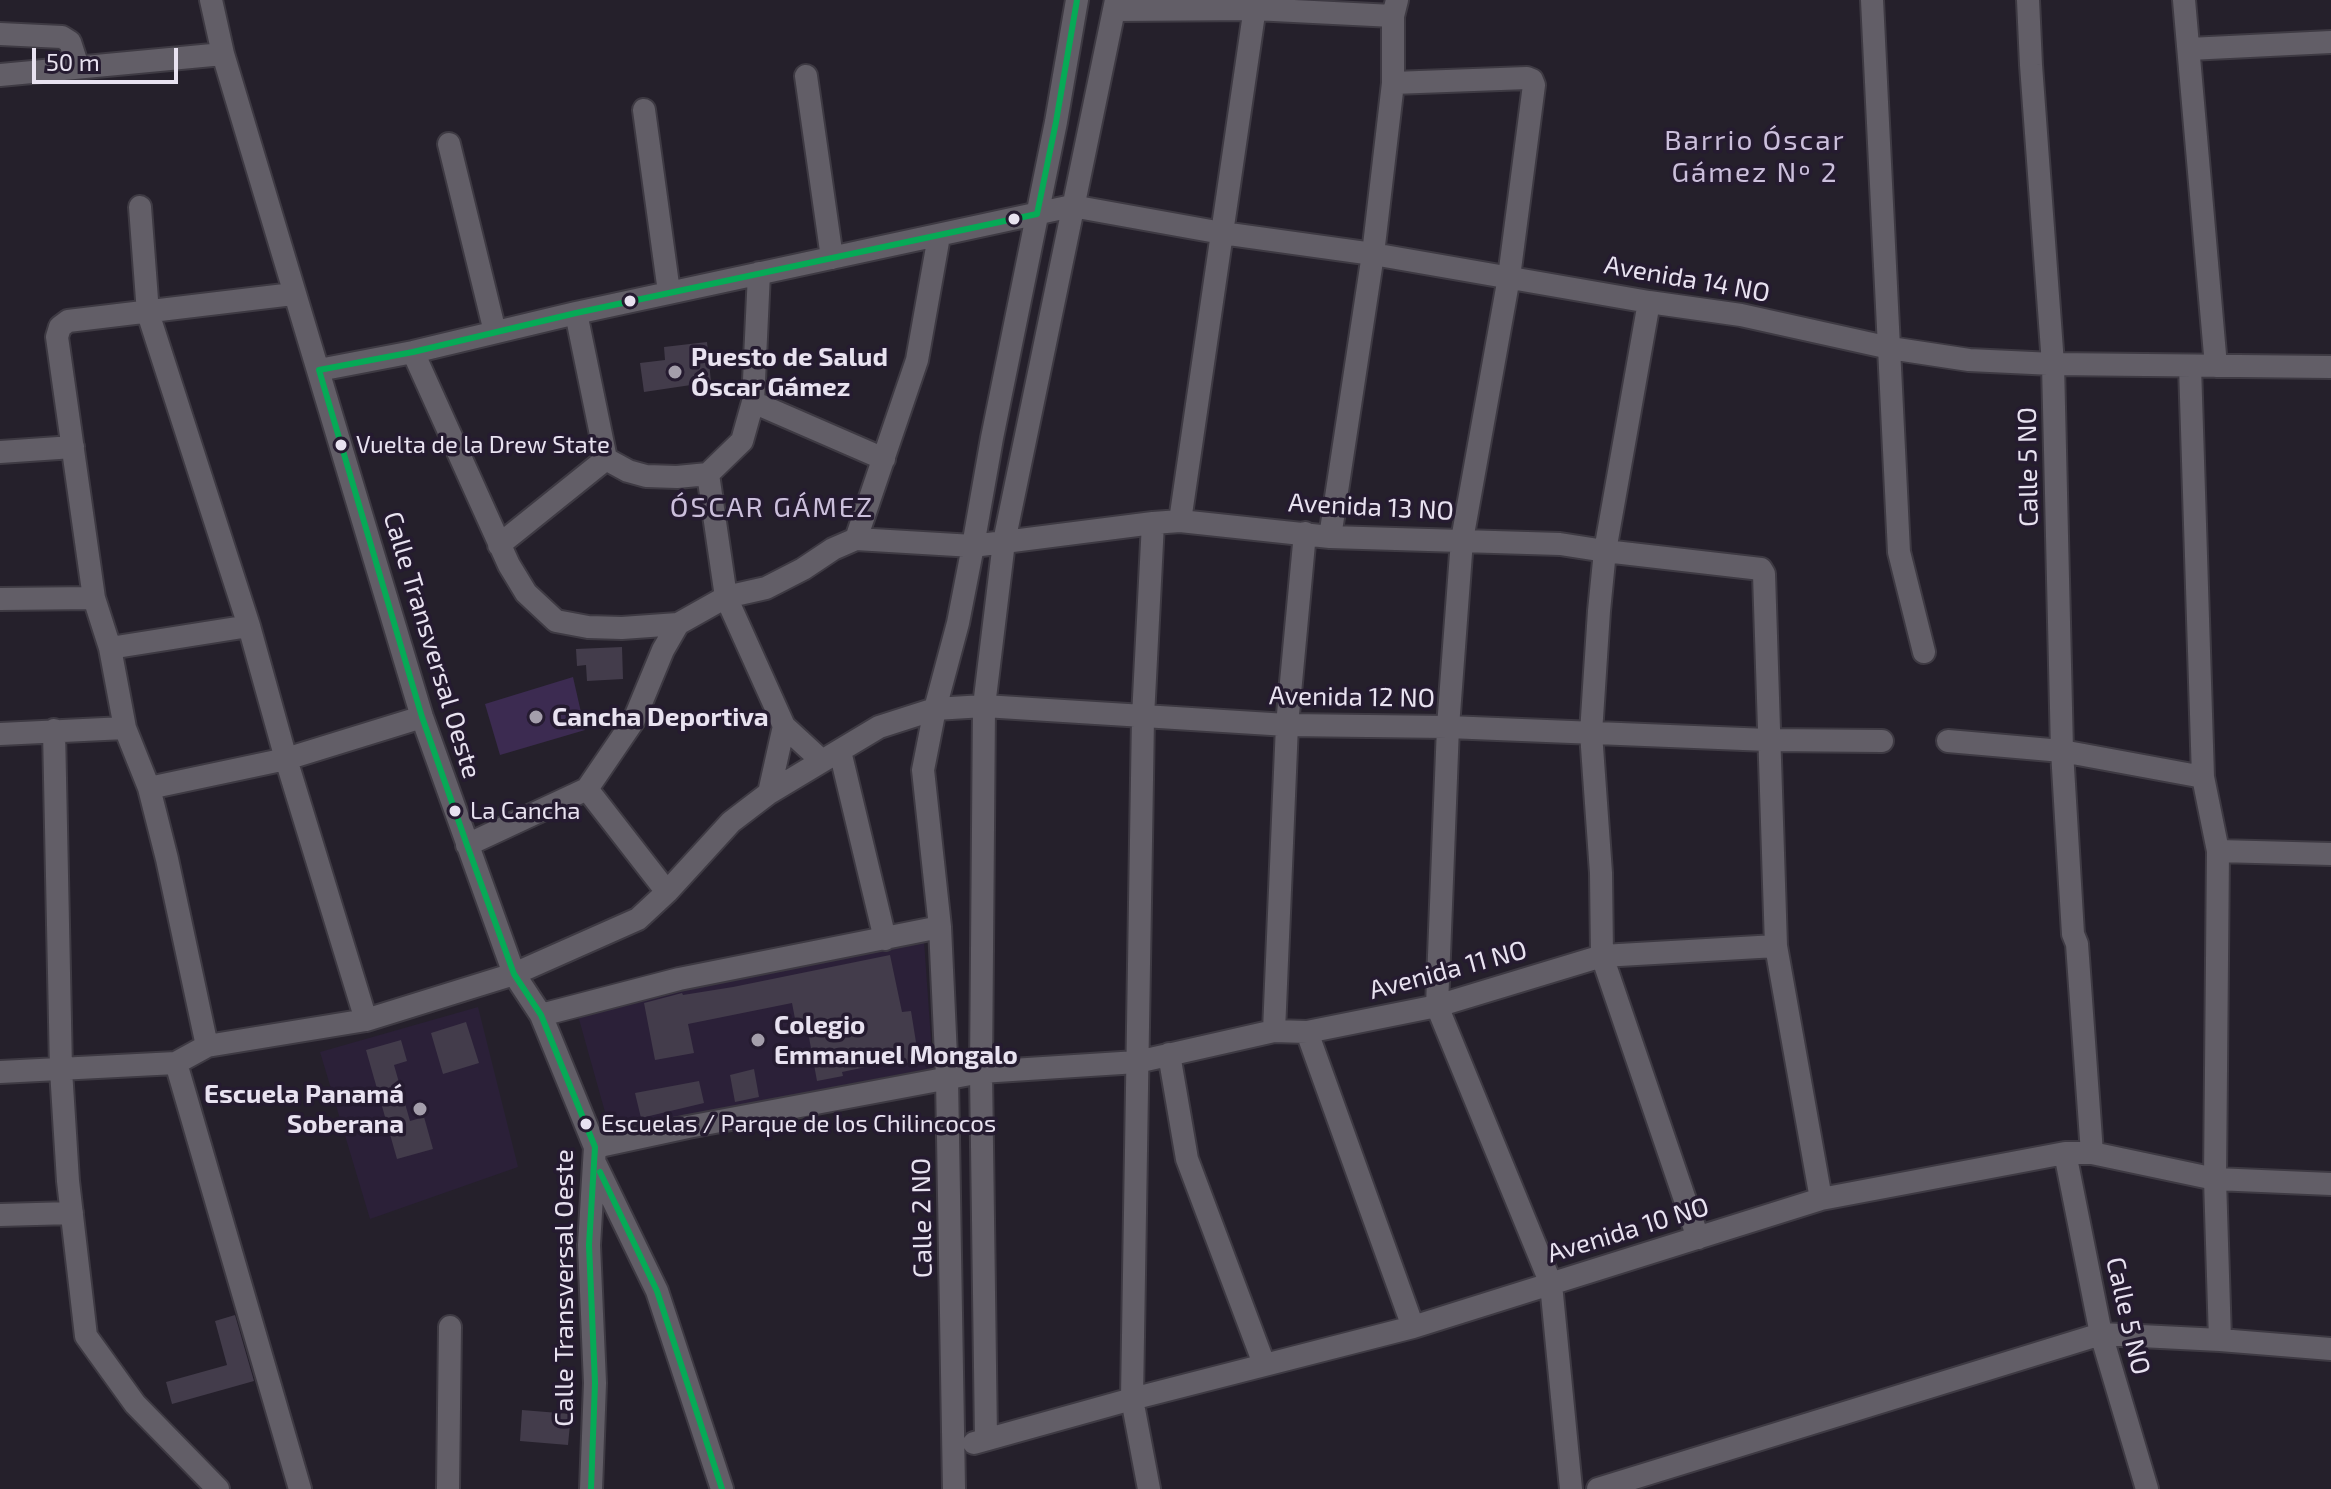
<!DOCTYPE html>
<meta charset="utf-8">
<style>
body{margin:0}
#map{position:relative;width:2331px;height:1489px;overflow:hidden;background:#25202b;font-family:"Exo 2",sans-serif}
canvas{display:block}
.scale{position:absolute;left:32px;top:48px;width:146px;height:36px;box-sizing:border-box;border:4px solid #e8e2f0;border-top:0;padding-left:10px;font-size:24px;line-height:28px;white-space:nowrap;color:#e8e2f0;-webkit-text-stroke:6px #251b30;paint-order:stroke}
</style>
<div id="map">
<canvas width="2331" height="1489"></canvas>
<div class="scale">50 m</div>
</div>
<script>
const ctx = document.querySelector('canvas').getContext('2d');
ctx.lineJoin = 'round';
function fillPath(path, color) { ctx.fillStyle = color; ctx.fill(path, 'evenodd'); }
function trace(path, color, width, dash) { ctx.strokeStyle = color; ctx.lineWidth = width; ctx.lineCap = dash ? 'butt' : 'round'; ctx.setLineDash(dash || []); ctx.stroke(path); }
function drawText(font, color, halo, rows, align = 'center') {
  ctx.font = font + ' "Exo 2",sans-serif'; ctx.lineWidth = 7; ctx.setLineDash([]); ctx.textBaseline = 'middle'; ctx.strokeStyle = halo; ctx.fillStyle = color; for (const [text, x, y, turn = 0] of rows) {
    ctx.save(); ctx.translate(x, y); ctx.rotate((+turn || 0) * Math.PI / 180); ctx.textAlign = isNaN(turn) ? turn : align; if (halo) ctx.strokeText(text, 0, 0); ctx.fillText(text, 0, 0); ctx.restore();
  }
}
fillPath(new Path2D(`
 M924 941 933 1068 610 1130 577 1012 717 981Z
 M478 1007 518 1167 370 1219 320 1052Z`), '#2b2038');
fillPath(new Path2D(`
 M573 677 585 730 500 755 485 704Z`), '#3c2b51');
fillPath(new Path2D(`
 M707 342 711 382 644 392 640 363 665 360 664 347Z
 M622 647 623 679 587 681 586 665 577 666 576 649Z
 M890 955 902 1012 911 1011 919 1061 895 1065V1061L842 1072 843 1076 817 1081 806 1021 796 1024 792 1003 688 1024 694 1053 655 1060 644 1003 682 993 683 995 733 987Z
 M466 1022 479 1063 443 1074 431 1033Z
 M401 1040 407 1061 394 1065 410 1121 424 1117 433 1149 397 1159 366 1050Z
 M754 1069 759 1097 735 1102 730 1075Z
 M699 1081 704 1103 641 1118 635 1093Z
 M235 1315 254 1381 172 1404 166 1382 227 1365 215 1321Z
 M522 1410 571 1414 568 1445 520 1441Z`), '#433c4b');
const minor = new Path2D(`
 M211 0 223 54 422 717 514 974 541 1015 595 1147 589 1245 595 1383 591 1489
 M1872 0 1899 552 1924 652
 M2028 0 2031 65 2053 364 2062 751 2073 934 2077 944 2092 1153
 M2184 0 2216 366
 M1115 10 1254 9 1393 16
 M0 34 62 37 70 42 78 67
 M2189 49 2331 42
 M0 75 223 54
 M806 76 832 258
 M1393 83 1527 78 1532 80 1534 85 1509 277 1462 540 1448 727 1437 1006 1551 1284 1571 1489
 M644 110 669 292
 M449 144 495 332
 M140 207 148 313 249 626 286 759 366 1020
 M1649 302 1605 551 1599 611 1591 733 1601 873 1602 956 1698 1238
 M576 313 606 459 628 471 646 476 677 477 708 474 742 441 753 402 759 273
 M413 352 509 565 526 593 556 621 588 627 622 628 678 624 726 597 766 588 803 569 833 549 856 539 917 360 939 236
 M2190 366 2203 777 2218 851 2215 1179 2220 1340
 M319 370 413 352 576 313 1072 206 1222 233 1373 254 1649 302 1741 315 1890 348 1969 360 2053 364 2331 367
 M753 402 884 459
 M0 452 73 447
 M708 474 726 597 784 726 769 793
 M1180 521 1256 0
 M1330 537 1373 254 1393 83V16L1397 0
 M856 539 973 546 1153 523 1180 521 1330 537 1560 544 1605 551 1761 569 1764 574 1776 946 1821 1199
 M499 545 606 459
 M0 599 94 598
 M110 648 249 626
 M784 726 822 761
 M54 730 61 1070 68 1181 86 1336 135 1404 218 1489
 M0 734 125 728
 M1948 741 2062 751 2203 777
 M840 751 885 939
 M149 788 286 759 422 717
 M587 789 667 892
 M467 845 587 789 634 720 663 650 678 624
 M2218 851 2331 854
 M541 1015 679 979 940 927
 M1274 1031 1287 725 1305 533
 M1307 1032 1413 1327
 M207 1046 167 859 149 788 125 728 110 648 94 598 57 337 60 327 68 321 293 294
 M1169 1054 1187 1159 1264 1364
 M176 1063 300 1489
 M0 1072 176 1063 207 1046 366 1020 514 974 638 919 667 892 731 822 769 793 879 727 935 709 984 706 1287 725 1448 727 1768 740 1882 741
 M595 1147 688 1127 981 1072 1137 1062 1274 1031 1307 1032 1437 1006 1602 956 1776 946
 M2065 1153 2101 1334 2147 1489
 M595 1163 657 1291 722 1489
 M0 1215 72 1213
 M986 1439 981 1072 984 706 1004 542 1116 0
 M974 1443 1132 1399 1413 1327 1821 1199 2065 1153H2092L2215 1179 2331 1184
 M448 1489 450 1327
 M954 1489 947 1078 940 927 923 770 935 709 958 623 973 546 992 438 1056 122 1077 0
 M1149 1489 1132 1399 1143 717 1153 523
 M1598 1489 2101 1334 2220 1340 2331 1349`);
trace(minor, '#3e3a43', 26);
trace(minor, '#625e67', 22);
trace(new Path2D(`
 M1037 214 1056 122 1077 0
 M319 370 422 717 467 845 514 974 541 1015 595 1147 589 1245 595 1383 591 1489
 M319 370 413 352 576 313 1037 214
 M600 1172 657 1291 722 1489`), '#06aa56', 6);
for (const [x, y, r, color] of [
 [1014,219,7,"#e8e2f0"],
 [630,301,7,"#e8e2f0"],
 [675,372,8,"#a49eab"],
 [341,445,7,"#e8e2f0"],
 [536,717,8,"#a49eab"],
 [455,811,7,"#e8e2f0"],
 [758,1040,8,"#a49eab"],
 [420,1109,8,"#a49eab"],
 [586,1124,7,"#e8e2f0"]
]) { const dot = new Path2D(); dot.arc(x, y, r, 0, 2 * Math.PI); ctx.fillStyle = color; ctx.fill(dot); trace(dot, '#251b30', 3); }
drawText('24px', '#e8e2f0', '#251b30', [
 ["Vuelta de la Drew State",356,445],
 ["La Cancha",470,811],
 ["Escuelas / Parque de los Chilincocos",601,1124]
], 'left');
drawText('26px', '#e8e2f0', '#251b30', [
 ["Avenida 14 NO",1687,279,10],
 ["Calle 5 NO",2028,467,-91],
 ["Avenida 13 NO",1371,507,3],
 ["Calle Transversal Oeste",432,645,73],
 ["Avenida 12 NO",1352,697,1],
 ["Avenida 11 NO",1448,970,-15],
 ["Calle 2 NO",922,1218,-91],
 ["Avenida 10 NO",1628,1230,-17],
 ["Calle Transversal Oeste",564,1288,-90],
 ["Calle 5 NO",2128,1316,77]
]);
drawText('bold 26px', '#e8e2f0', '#251b30', [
 ["Puesto de Salud",691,357],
 ["Óscar Gámez",691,387],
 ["Cancha Deportiva",552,717],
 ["Colegio",774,1025],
 ["Emmanuel Mongalo",774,1055],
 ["Escuela Panamá",404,1094,"right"],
 ["Soberana",404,1124,"right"]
], 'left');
ctx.letterSpacing = '2px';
drawText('28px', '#cbbfdb', '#251b30', [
 ["Barrio Óscar",1755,141],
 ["Gámez Nº 2",1755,173],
 ["ÓSCAR GÁMEZ",772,508]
]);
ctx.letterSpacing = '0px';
</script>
